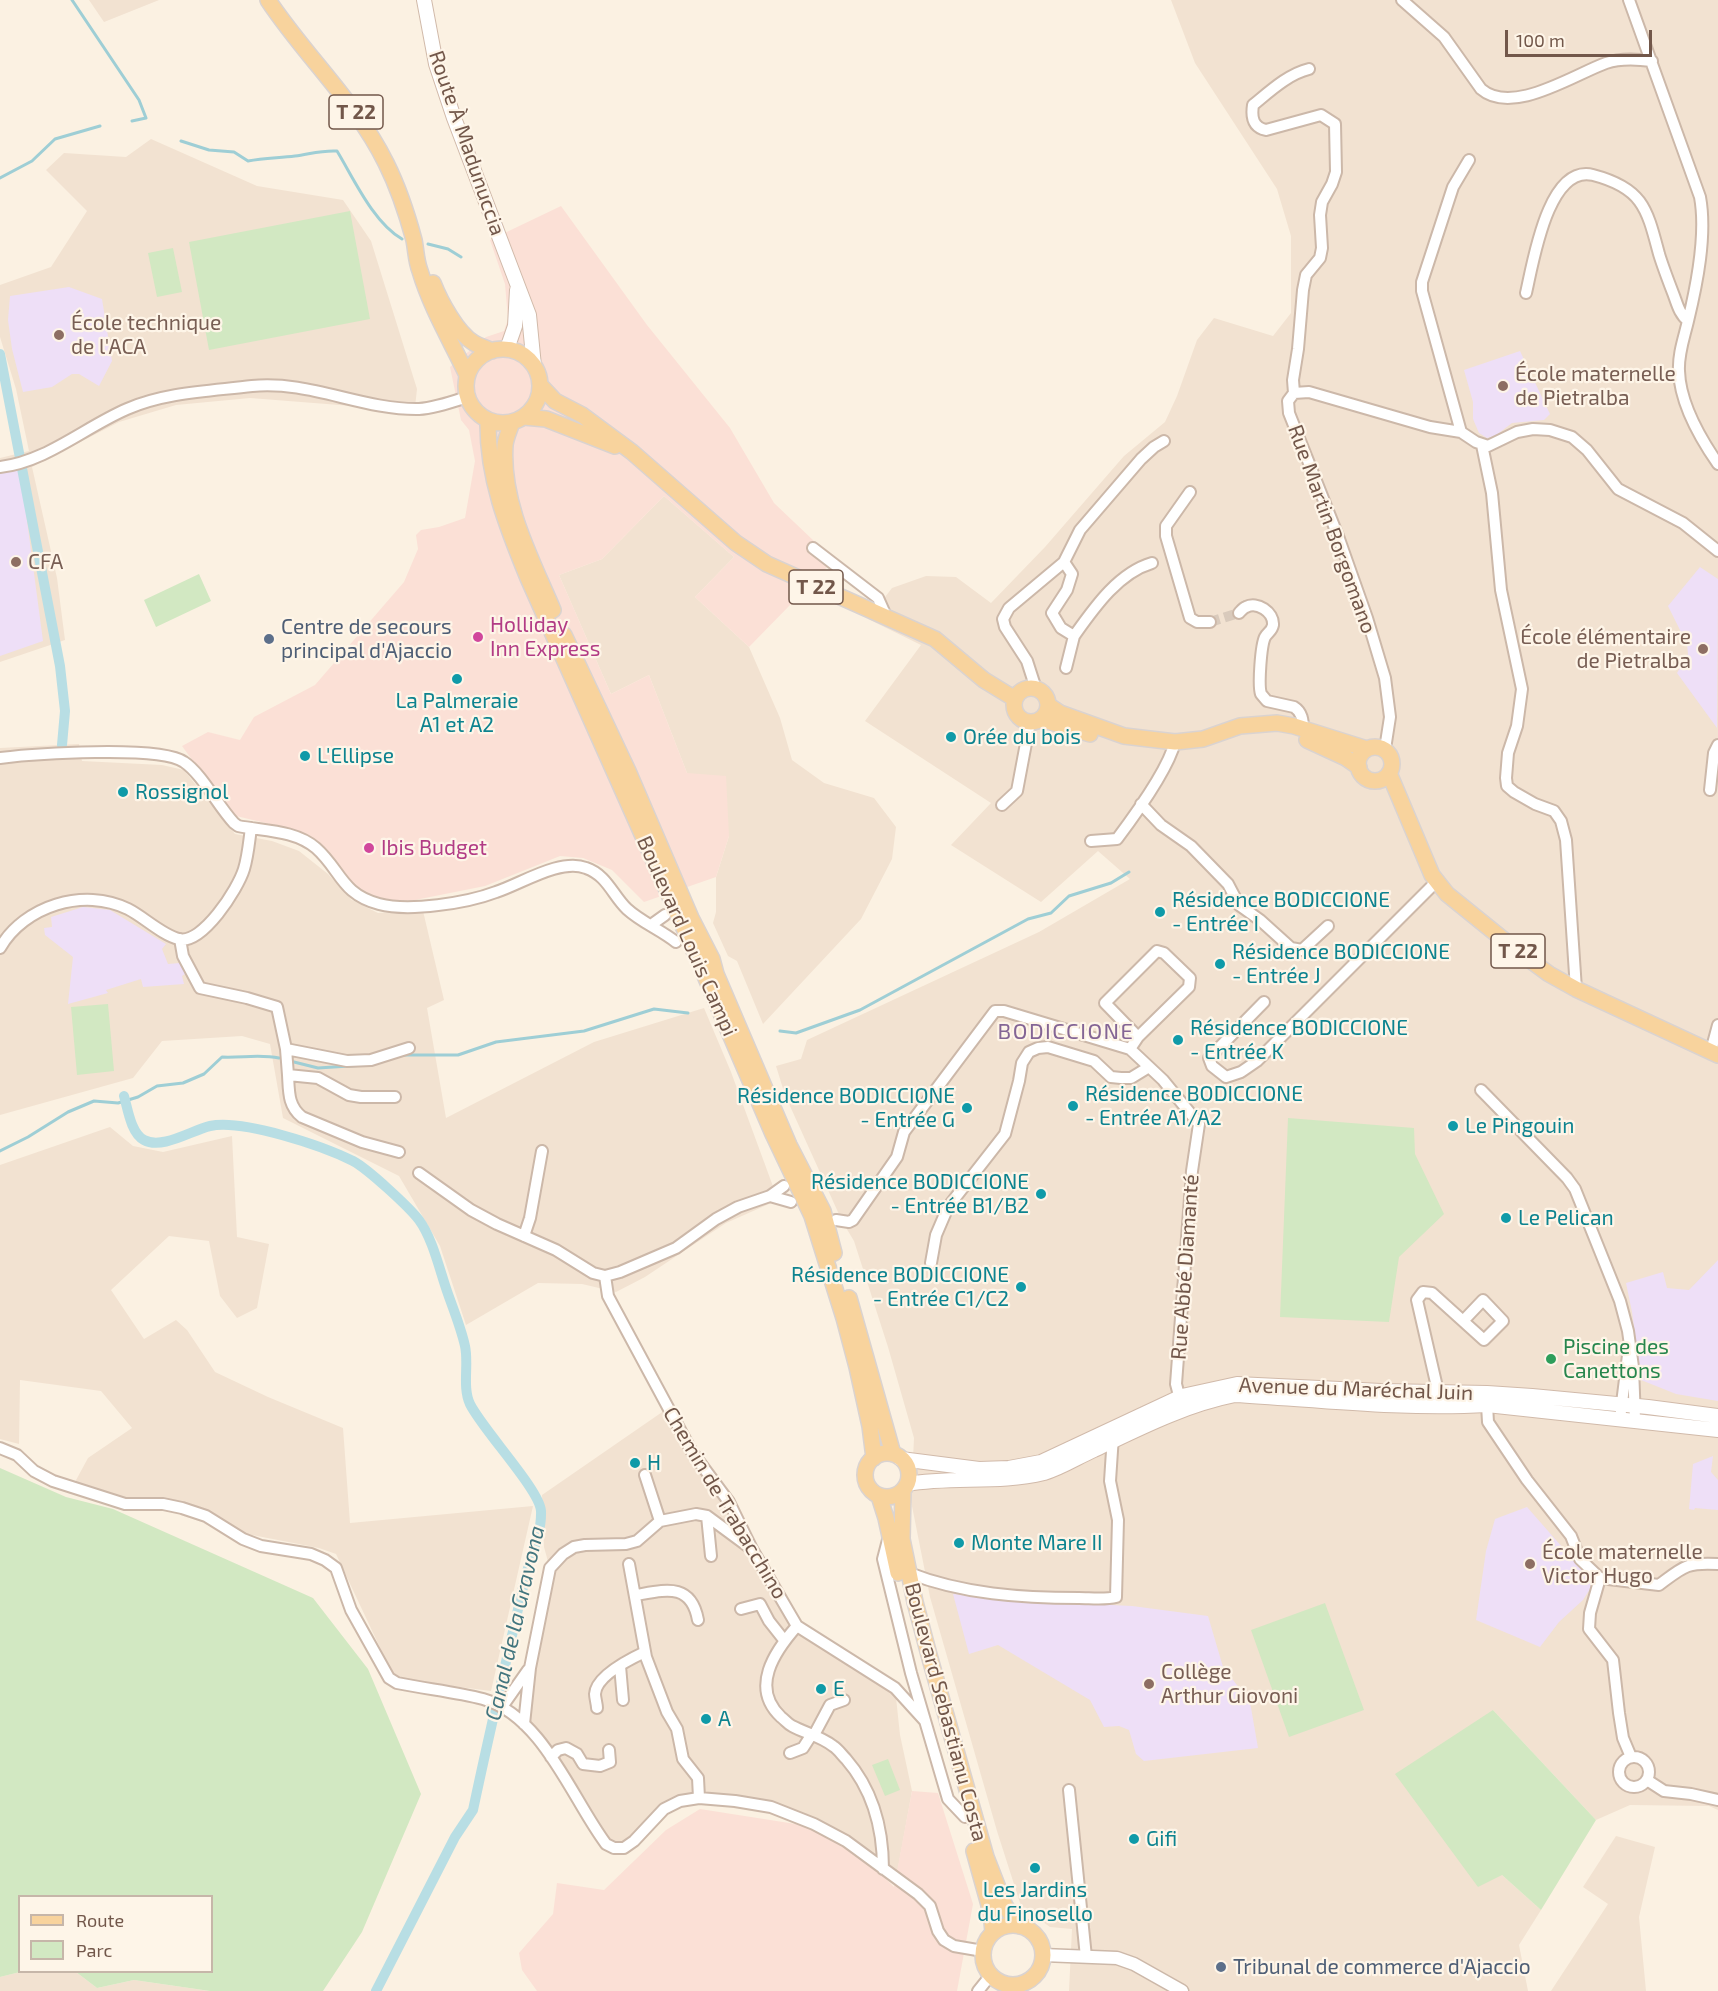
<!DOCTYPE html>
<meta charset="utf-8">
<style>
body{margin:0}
#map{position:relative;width:1718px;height:1991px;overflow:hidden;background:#fbf1e2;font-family:"Exo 2",sans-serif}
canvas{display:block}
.legend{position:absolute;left:18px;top:1895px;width:195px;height:78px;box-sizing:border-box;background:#fef5e8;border:2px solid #c6b6a9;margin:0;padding:8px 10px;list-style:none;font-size:18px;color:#72574a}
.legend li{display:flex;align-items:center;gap:12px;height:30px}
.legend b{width:30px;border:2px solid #c6b6a9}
.scale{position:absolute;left:1505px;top:30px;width:147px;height:27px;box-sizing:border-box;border:3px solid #72574a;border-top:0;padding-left:8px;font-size:18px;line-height:21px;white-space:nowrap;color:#72574a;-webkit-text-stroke:4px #fef5e8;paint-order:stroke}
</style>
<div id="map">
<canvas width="1718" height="1991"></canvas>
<ul class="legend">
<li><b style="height:8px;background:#f8d39d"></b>Route</li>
<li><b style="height:16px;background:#d2e8c2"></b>Parc</li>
</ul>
<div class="scale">100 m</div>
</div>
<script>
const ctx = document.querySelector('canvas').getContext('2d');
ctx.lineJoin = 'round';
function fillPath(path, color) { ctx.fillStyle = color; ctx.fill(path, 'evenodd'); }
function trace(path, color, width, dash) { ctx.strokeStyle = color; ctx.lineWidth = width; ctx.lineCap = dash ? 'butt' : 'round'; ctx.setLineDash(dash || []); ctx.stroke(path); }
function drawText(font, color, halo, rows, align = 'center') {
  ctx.font = font + ' "Exo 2",sans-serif'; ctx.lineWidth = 4.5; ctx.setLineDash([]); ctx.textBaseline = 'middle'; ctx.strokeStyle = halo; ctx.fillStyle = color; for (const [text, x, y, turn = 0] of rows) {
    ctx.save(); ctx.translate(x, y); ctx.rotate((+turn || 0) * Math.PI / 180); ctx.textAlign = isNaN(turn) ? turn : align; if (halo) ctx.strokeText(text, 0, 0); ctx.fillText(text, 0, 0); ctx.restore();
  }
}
fillPath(new Path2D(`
 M89 0H159L104 22Z
 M1171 0H1718V1810L1709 1806 1630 1805 1596 1820 1493 1710 1502 1875 1541 1910 1519 1945 1528 1991H1069L1072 1929 1050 1927 1021 1906 997 1831 930 1597 911 1501 914 1438 888 1347 854 1241 842 1221 785 1095 776 1066 801 1059 807 1040 1039 932 1130 879 1098 851 1041 902 951 845 991 803 865 721 921 645 868 619 892 588 926 576 956 577 991 603 1045 547 1124 456 1165 422 1177 396 1197 340 1214 318 1273 336 1291 313V236L1277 189 1195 63Z
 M151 139 257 186 343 200 371 241 417 389 414 416 352 406 250 398 176 405 119 422 32 467 57 578 65 640 0 662V458L29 451 16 389 0 337V285L51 267 87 211 46 170 64 153 126 157Z
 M664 496 734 557 695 597 749 647 780 718 792 760 824 783 874 798 896 827 892 859 861 919 763 1024 737 961 728 956 713 923 716 912V877L729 836 687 773 649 675 611 694 559 575 602 559Z
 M79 744 82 761 162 765 184 770 235 834 272 841 299 851 328 874 352 900 378 913 423 911 444 1000 427 1008 446 1118 594 1042 704 1008 731 1072 778 1200 726 1223 645 1277 616 1292 582 1284 538 1283 466 1325 440 1246 399 1176 283 1118 270 1044 242 1036 162 1041 133 1078 0 1115V748Z
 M110 1127 133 1146 163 1152 232 1136 237 1237 269 1244 257 1308 237 1318 220 1296 209 1241 169 1236 111 1290 144 1339 176 1320 187 1330 215 1372 268 1397 343 1428 350 1523 533 1506 491 1691 405 1680 391 1671 336 1554 319 1548 247 1534 211 1512 184 1503 119 1499 75 1482 88 1458 132 1428 101 1391 20 1380 19 1444 0 1439V1165Z
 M668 1408 729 1502 797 1626 895 1688 900 1735 912 1791 896 1879 869 1856 771 1807 680 1801 634 1841 614 1848 524 1724 550 1569 544 1547 542 1495Z
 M1616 1836 1655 1847 1639 1917 1646 1991H1551L1608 1904 1583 1887Z
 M20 1972H76L97 1988 134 1980 210 1991H0V1977Z`), '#f2e2d1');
fillPath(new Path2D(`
 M561 206 647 325 730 428 774 503 834 560 749 647 695 597 734 557 664 496 602 559 559 575 611 694 649 675 687 773 726 776 729 836 716 877 644 902 612 870 583 858 560 856 485 886 410 901 375 899 351 884 329 852 299 831 232 815 182 746 208 732 240 740 254 717 315 685 404 582 418 549 416 535 421 530 439 527 465 518 475 461 469 430 461 420 450 367 486 337 504 331 508 319 505 284 490 240Z
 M912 1791 938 1793 973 1904 957 1991H537L522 1970 519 1953 553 1914 557 1883 604 1890 666 1830 700 1809 802 1825 838 1842 876 1869 894 1887Z`), '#fbe0d6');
fillPath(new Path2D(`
 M69 287 102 299 112 361 99 386 79 374H72L52 387 23 392 12 349 8 320 10 296Z
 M1520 351 1550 414 1544 420 1512 423 1495 436 1487 438 1479 433 1473 419V402L1464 370Z
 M18 469 22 483 43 641 0 656V470Z
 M1700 567 1718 579 1717 728 1677 673 1688 654 1687 644 1668 606Z
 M83 907 110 910 166 944 162 949 168 964 180 963 185 974 182 976 184 984 143 987 141 979 106 990 108 993 68 1004 73 957 45 935 44 928 52 927 51 917Z
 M1718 1260V1401L1676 1394 1641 1380 1632 1312 1626 1283 1663 1272 1667 1288 1689 1290Z
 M1713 1456 1711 1472 1718 1480V1510L1695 1508 1694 1510 1689 1509 1693 1464Z
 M1527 1507 1592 1581 1590 1589 1583 1600 1559 1622 1540 1647 1476 1620 1486 1551 1495 1519Z
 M953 1594 1027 1601 1132 1606 1208 1616 1223 1667 1250 1702 1258 1748 1144 1761 1136 1754 1129 1730 1119 1726 1104 1727 1090 1700 998 1645 969 1654Z`), '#eedff7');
fillPath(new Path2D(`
 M350 211 370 319 209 350 189 242Z
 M173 248 182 292 157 297 148 253Z
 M199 574 211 601 156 627 144 600Z
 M108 1004 114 1071 77 1075 71 1007Z
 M1288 1118 1414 1128 1415 1154 1444 1214 1399 1257 1389 1322 1280 1317Z
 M0 1468 66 1497 113 1509 313 1598 368 1669 421 1794 362 1932 323 1991H210L134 1980 97 1988 76 1972H212V1896H20V1972L0 1977Z
 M1325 1603 1364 1710 1289 1737 1251 1630Z
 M1493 1710 1596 1820 1541 1910 1502 1875 1478 1887 1395 1774Z
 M888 1759 900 1790 885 1796 872 1765Z`), '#d2e8c2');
trace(new Path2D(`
 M72 0 139 100 146 118 132 121
 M181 141 209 150 234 152 248 161C264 158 279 158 295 156 310 154 322 150 337 151 354 179 373 222 402 239
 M0 178 32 161 55 139 100 126
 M428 244 448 249 461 257
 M780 1031 796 1033 860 1010 1028 919 1051 913 1069 896 1111 883 1129 872
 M400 1055H458L496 1042 584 1031 654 1009 688 1013
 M290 1061 318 1068 365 1065
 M0 1151 28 1137 68 1112 94 1101 118 1103 138 1097 157 1086 183 1083 204 1074 222 1057C241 1058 260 1054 279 1058`), '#9eced5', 3);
trace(new Path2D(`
 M0 354 60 666 65 711 62 745
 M124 1096C128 1110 131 1133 144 1140 162 1150 192 1130 210 1126 243 1119 323 1146 353 1161 368 1169 409 1207 419 1220 433 1239 440 1272 448 1294 454 1311 461 1328 465 1346 469 1364 462 1387 470 1404 482 1429 540 1490 541 1511 542 1534 529 1560 524 1583 507 1658 489 1734 473 1810L455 1837 376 1991`), '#b8dee4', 10);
trace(new Path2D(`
 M1210 622 1239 613`), '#d9cabc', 10, [10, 5]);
const minor = new Path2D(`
 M1402 0 1444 37 1481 89C1512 116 1573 75 1606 63 1620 58 1637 59 1652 61
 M1629 0 1700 197C1707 235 1697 284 1688 321 1684 338 1678 354 1679 371 1680 404 1700 438 1718 464
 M1526 293C1533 263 1548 164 1593 175 1643 188 1647 209 1659 254 1663 267 1668 280 1673 293 1677 303 1679 314 1688 321
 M1294 393 1293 380 1298 349 1303 290 1306 275 1320 258 1322 248 1320 215 1322 202 1332 184 1336 172 1335 124 1321 115 1266 130C1253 127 1251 118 1253 105 1269 92 1288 74 1309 69
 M1461 432 1422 291V282L1453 187 1469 160
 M1482 445 1492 493 1501 590 1522 689 1517 726 1508 753 1506 778 1507 786 1514 792 1535 804 1554 811 1561 821 1566 840 1576 989
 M0 467C46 462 85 427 127 409 166 392 212 391 252 386 309 380 362 410 419 409 435 408 452 402 467 397
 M1190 492 1166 526V536L1190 618 1197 622H1210
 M813 548 878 598 886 616
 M1064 562 1072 574 1067 590 1052 613 1061 628 1074 636C1094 608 1118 573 1152 563
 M1239 613C1241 611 1243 608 1246 607 1257 601 1274 612 1273 625 1272 631 1268 632 1265 637 1261 645 1258 685 1261 694 1262 695 1266 700 1267 701L1294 707C1302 712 1303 720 1303 729
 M1066 668 1074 636
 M1036 689 1027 661 1005 627 1003 619 1009 608 1064 562 1080 530 1141 459 1154 447 1164 441
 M1385 749 1390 717 1385 678 1367 618 1338 536 1289 413 1288 401 1294 393 1309 392 1430 427 1461 432 1476 442 1488 446 1517 432 1533 429 1550 430 1572 437 1587 450 1618 489 1683 523 1718 551
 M0 758C32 754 160 745 184 762 202 774 218 806 234 823L238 826C264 831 295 830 316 848 341 870 341 894 379 904 409 912 467 903 496 892 521 884 560 858 586 868 607 875 613 896 627 909 641 922 661 930 676 942
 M1710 790 1714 753 1718 745
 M1141 804 1161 825 1191 846 1228 884 1239 905 1260 920 1291 948 1302 950 1328 926
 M1002 805 1017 791 1030 722
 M1091 841 1117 839C1135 815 1168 770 1175 742
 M651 925 665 915
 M180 939 183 956 200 988 247 998 277 1007 286 1049 347 1061 371 1060 409 1048
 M0 948C24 906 84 887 128 909 144 917 162 935 179 939 202 945 238 889 244 869 248 856 249 842 251 828
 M1264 1002 1209 1058 1212 1066 1226 1077 1241 1072 1257 1061 1437 881
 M286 1049 288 1075 318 1078 349 1095 361 1097H395
 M1130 1049 1138 1037 1189 987 1190 978 1164 953 1157 951 1105 1003 1138 1037
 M1711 1051 1718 1025
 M288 1075C289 1092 288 1106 302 1117L362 1142 399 1152
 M1481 1090 1567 1178 1575 1189 1620 1301 1628 1331 1633 1367 1635 1420
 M419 1173 471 1210 497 1224 556 1250 593 1273 605 1276 620 1272 676 1248 716 1219 738 1207 770 1196 784 1186
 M770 1196 791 1202
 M836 1220 849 1222 853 1220 897 1157 904 1132 995 1011H1004L1130 1049 1163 1080 1199 1124 1192 1171 1176 1384 1181 1403
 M524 1236 530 1218 542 1151
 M931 1263 936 1235 948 1207 1005 1134 1019 1081 1022 1063 1029 1052 1038 1048 1048 1047 1094 1061 1111 1077 1121 1078H1131L1149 1067
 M605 1276 608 1296 692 1452 729 1502 752 1549 797 1626 895 1688 925 1721
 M1440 1400 1417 1300 1423 1292 1432 1293 1484 1340 1503 1321 1483 1300 1464 1320
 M1487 1405 1488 1422 1527 1480 1571 1536 1580 1559 1600 1578 1659 1585C1683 1567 1686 1562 1718 1564
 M1620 1419 1628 1355
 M0 1448 17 1455 34 1471 53 1481 125 1504H163L182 1508 206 1516 243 1539 261 1546 311 1554 325 1560 336 1568 351 1610 389 1678 397 1683C426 1689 456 1692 483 1699 543 1716 572 1799 606 1844L614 1848H624L634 1841 664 1809 680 1801 699 1798 735 1801 771 1807 814 1824 846 1841 918 1894 930 1906 938 1931 944 1940 954 1946 983 1951
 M645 1475 660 1521
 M707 1516 711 1556
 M889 1536 883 1559 911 1673 948 1799 965 1817
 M629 1564 646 1657 667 1712 677 1729 683 1759 698 1778 699 1798
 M909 1573C962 1594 1022 1598 1079 1598 1090 1598 1105 1600 1116 1597L1118 1520 1110 1481 1113 1436
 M1600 1578 1590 1613 1589 1629 1613 1660 1619 1713 1623 1738 1631 1757
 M636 1595C665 1590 691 1582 698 1620
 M741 1609 760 1604 769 1621 784 1640
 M797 1626C774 1652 750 1688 781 1717 785 1720 788 1724 792 1726 805 1733 820 1736 833 1746 838 1749 842 1755 846 1759 873 1790 883 1828 883 1869
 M620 1666 623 1700
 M502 1707 528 1670
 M597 1708C597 1704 595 1698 595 1694 596 1676 630 1659 645 1652
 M524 1724 530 1668 550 1568 563 1554 574 1547 585 1545 626 1544 637 1541 660 1521 696 1514 707 1516 749 1547
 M814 1735 830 1705 844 1700
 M790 1753 803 1748 812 1734
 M1619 1772a15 15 0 1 1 30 0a15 15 0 1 1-30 0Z
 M551 1757 558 1750 566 1748 577 1754 583 1764 600 1766 610 1762 609 1750
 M1647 1780 1664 1791 1691 1794 1718 1800
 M1069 1790 1086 1957
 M978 1991 990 1976`);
const tertiary = new Path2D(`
 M1043 1955 1117 1958 1134 1964 1182 1991`);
const secondary = new Path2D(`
 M424 0 436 64 454 118 529 315 534 366
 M507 349 515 326 517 290
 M901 1459 979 1469 1009 1468 1041 1462 1182 1396 1237 1384 1381 1391 1487 1393 1532 1396 1648 1407 1718 1416
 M907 1484C952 1476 999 1484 1044 1473 1061 1468 1078 1457 1094 1450 1140 1428 1185 1405 1235 1395 1319 1400 1404 1410 1487 1405L1718 1430`);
const primary = new Path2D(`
 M268 0C305 56 356 102 386 163 398 187 407 214 414 240 416 250 416 261 420 271 431 308 451 341 467 375
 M433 283C440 301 457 333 474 343 479 346 486 348 492 351
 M466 386a37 37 0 1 1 74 0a37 37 0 1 1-74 0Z
 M540 385 555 401 582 415 632 452 736 543 767 564 935 639 984 680 1015 699
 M524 417 546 419 615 446
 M488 420C487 477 507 527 528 578L700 964 773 1134 812 1216 844 1318 857 1367 870 1426 874 1458
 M512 422C510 429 506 437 505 445 501 503 531 558 553 610
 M564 635 628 771 691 918 712 959 716 974 789 1145 823 1211 834 1253
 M1014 705a17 17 0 1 1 34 0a17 17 0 1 1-34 0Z
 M1048 705 1060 713 1124 736 1175 742 1203 739 1240 726 1277 723 1294 726 1367 749
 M1041 719 1090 734
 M1307 740 1346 758 1359 767
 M1358 764a17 17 0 1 1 34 0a17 17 0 1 1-34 0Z
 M1389 773 1432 875 1447 894 1515 949 1549 974 1576 989 1718 1055
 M849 1298 893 1454
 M865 1475a22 22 0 1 1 44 0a22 22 0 1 1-44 0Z
 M903 1490 902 1539 915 1602 929 1655 986 1857 1005 1906 1019 1926
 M879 1496 886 1518 898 1573
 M974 1851 991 1912 993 1932
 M983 1955a30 30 0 1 1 60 0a30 30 0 1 1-60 0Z`);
trace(minor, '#ccb8a9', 14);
trace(tertiary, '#ccb8a9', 15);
trace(secondary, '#d1baaa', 16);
trace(primary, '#dad3d0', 18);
trace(minor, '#fff', 10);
trace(tertiary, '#fff', 12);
trace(secondary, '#fff', 14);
trace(primary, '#f8d39d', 15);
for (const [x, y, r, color] of [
 [59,335,6,"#8d6e63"],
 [1503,386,6,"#8d6e63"],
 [16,562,6,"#8d6e63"],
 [478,637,6,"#d1479c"],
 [269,639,6,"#5c6f8a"],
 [1703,649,6,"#8d6e63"],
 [457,679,6,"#0f9aa8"],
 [951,737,6,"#0f9aa8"],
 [305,756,6,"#0f9aa8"],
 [123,792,6,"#0f9aa8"],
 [369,848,6,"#d1479c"],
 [1160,912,6,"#0f9aa8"],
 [1220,964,6,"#0f9aa8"],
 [1178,1040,6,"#0f9aa8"],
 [1073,1106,6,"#0f9aa8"],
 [967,1108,6,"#0f9aa8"],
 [1453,1126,6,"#0f9aa8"],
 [1041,1194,6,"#0f9aa8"],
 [1506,1218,6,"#0f9aa8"],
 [1021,1287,6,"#0f9aa8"],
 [1551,1359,6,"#2e9e5b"],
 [635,1463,6,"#0f9aa8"],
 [959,1543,6,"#0f9aa8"],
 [1530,1564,6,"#8d6e63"],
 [1149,1684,6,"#8d6e63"],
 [821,1689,6,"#0f9aa8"],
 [706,1719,6,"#0f9aa8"],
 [1134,1839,6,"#0f9aa8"],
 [1035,1868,6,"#0f9aa8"],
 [1221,1967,6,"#5c6f8a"]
]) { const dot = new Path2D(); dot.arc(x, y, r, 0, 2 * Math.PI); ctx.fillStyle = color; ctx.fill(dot); trace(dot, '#fef5e8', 2); }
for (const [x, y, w] of [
 [356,112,54],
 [816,587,54],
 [1518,951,54]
]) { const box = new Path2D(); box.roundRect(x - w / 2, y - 17, w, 34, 4.5); ctx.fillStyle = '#fef5e8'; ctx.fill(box); trace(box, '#72574a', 1.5); }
drawText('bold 20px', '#72574a', null, [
 ["T 22",356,112],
 ["T 22",816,587],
 ["T 22",1518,951]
]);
drawText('21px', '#72574a', '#fef5e8', [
 ["Route À Madunuccia",467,143,71],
 ["Rue Martin Borgomano",1332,529,70],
 ["Boulevard Louis Campi",687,936,66],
 ["Rue Abbé Diamanté",1185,1267,-86],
 ["Avenue du Maréchal Juin",1356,1389,2],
 ["Chemin de Trabacchino",725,1503,59],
 ["Boulevard Sebastianu Costa",946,1712,75]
]);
drawText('21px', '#785e54', '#fef5e8', [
 ["École technique",71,323],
 ["de l'ACA",71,347],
 ["École maternelle",1515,374],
 ["de Pietralba",1515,398],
 ["CFA",28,562],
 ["École élémentaire",1691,637,"right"],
 ["de Pietralba",1691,661,"right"],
 ["École maternelle",1542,1552],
 ["Victor Hugo",1542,1576],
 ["Collège",1161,1672],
 ["Arthur Giovoni",1161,1696]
], 'left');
drawText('21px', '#b23c85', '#fef5e8', [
 ["Holliday",490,625],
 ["Inn Express",490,649],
 ["Ibis Budget",381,848]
], 'left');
drawText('21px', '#4e5e75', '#fef5e8', [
 ["Centre de secours",281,627],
 ["principal d'Ajaccio",281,651],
 ["Tribunal de commerce d'Ajaccio",1233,1967]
], 'left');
drawText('21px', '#0d838f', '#fef5e8', [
 ["La Palmeraie",457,701,"center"],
 ["A1 et A2",457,725,"center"],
 ["Orée du bois",963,737],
 ["L'Ellipse",317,756],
 ["Rossignol",135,792],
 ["Résidence BODICCIONE",1172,900],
 ["- Entrée I",1172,924],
 ["Résidence BODICCIONE",1232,952],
 ["- Entrée J",1232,976],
 ["Résidence BODICCIONE",1190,1028],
 ["- Entrée K",1190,1052],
 ["Résidence BODICCIONE",1085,1094],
 ["- Entrée A1/A2",1085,1118],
 ["Résidence BODICCIONE",955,1096,"right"],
 ["- Entrée G",955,1120,"right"],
 ["Le Pingouin",1465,1126],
 ["Résidence BODICCIONE",1029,1182,"right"],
 ["- Entrée B1/B2",1029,1206,"right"],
 ["Le Pelican",1518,1218],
 ["Résidence BODICCIONE",1009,1275,"right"],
 ["- Entrée C1/C2",1009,1299,"right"],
 ["H",647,1463],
 ["Monte Mare II",971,1543],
 ["E",833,1689],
 ["A",718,1719],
 ["Gifi",1146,1839],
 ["Les Jardins",1035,1890,"center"],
 ["du Finosello",1035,1914,"center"]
], 'left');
drawText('21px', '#27864d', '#fef5e8', [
 ["Piscine des",1563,1347],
 ["Canettons",1563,1371]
], 'left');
ctx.letterSpacing = '1.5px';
drawText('22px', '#846595', '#fef5e8', [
 ["BODICCIONE",1066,1032]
]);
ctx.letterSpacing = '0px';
drawText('italic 22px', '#42757e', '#fef5e8', [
 ["Canal de la Gravona",515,1623,-77]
]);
</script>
